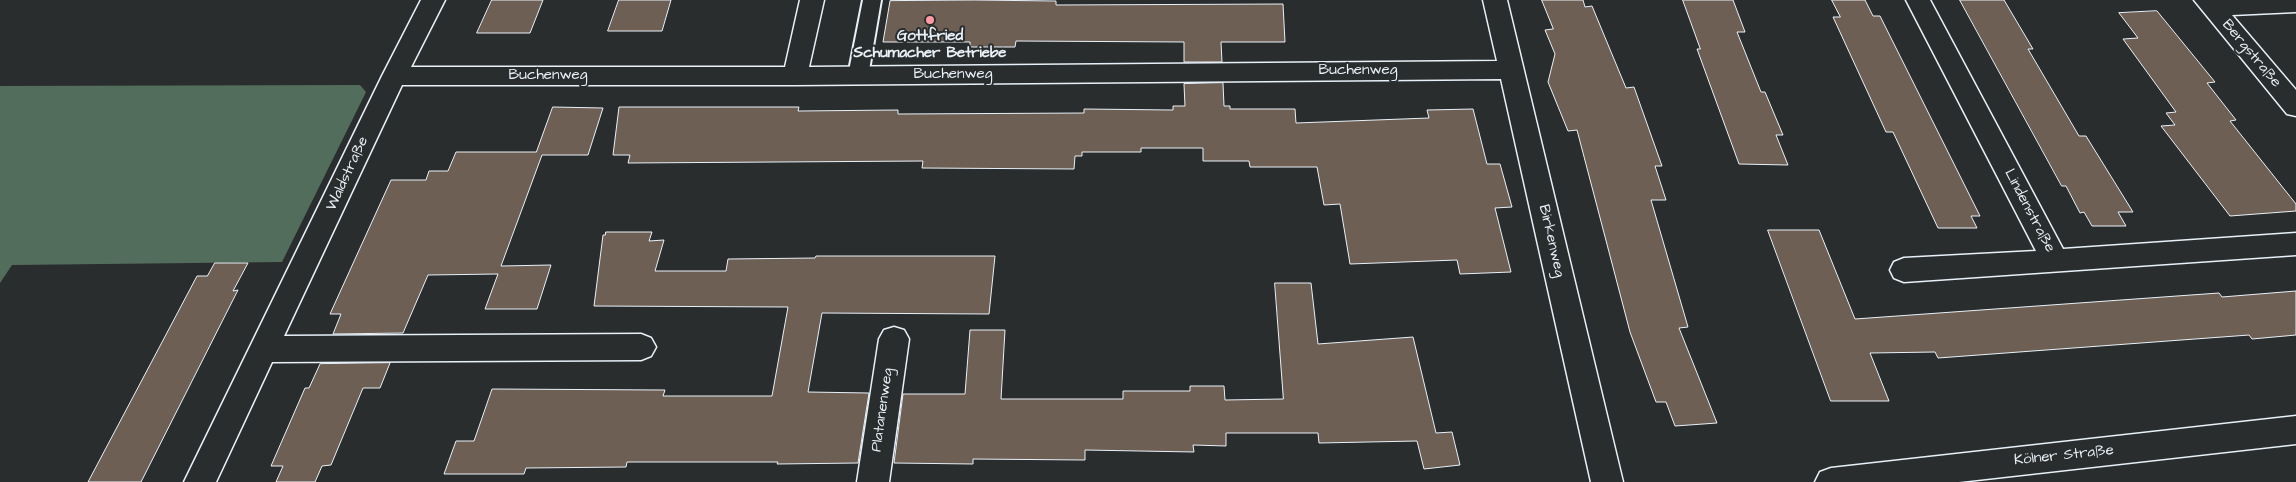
<!DOCTYPE html>
<meta charset="utf-8">
<style>
body{margin:0}
canvas{display:block;background:#2a2d2e}
</style>
<canvas width="2296" height="482"></canvas>
<script>
const ctx = document.querySelector('canvas').getContext('2d');
ctx.lineJoin = 'round';
function fillPath(path, color) { ctx.fillStyle = color; ctx.fill(path, 'evenodd'); }
function trace(path, color, width, dash) { ctx.strokeStyle = color; ctx.lineWidth = width; ctx.lineCap = dash ? 'butt' : 'round'; ctx.setLineDash(dash || []); ctx.stroke(path); }
function drawText(font, color, halo, rows, align = 'center') {
  ctx.font = font + ' "Architects Daughter",sans-serif'; ctx.lineWidth = 4; ctx.setLineDash([]); ctx.textBaseline = 'middle'; ctx.strokeStyle = halo; ctx.fillStyle = color; for (const [text, x, y, turn = 0] of rows) {
    ctx.save(); ctx.translate(x, y); ctx.rotate((+turn || 0) * Math.PI / 180); ctx.textAlign = isNaN(turn) ? turn : align; if (halo) ctx.strokeText(text, 0, 0); ctx.fillText(text, 0, 0); ctx.restore();
  }
}
fillPath(new Path2D(`
 M360 85 366 92 282 262 12 265 0 283V86Z`), '#536d5c');
const building = new Path2D(`
 M492 0H543L530 33H477Z
 M619 0H671L662 31H608Z
 M975 0 1056 1V5L1283 4 1285 42H1221L1222 62H1184V42L1016 41 1015 47H970V42H883L890 1Z
 M1542 0H1583L1585 7 1592 6 1626 88 1634 87 1662 166H1655L1666 200H1651L1688 327 1679 328 1717 423 1675 426 1666 402H1656L1630 332 1577 130 1568 131 1548 82 1555 54 1545 30 1553 29Z
 M1683 0H1733L1745 32H1737L1761 92H1765L1783 135H1776L1788 165 1739 164 1697 49H1700Z
 M1832 0H1865L1873 16H1880L1980 216H1971L1977 228H1938L1893 132H1886L1833 17H1840Z
 M1960 0H2004L2033 49H2028L2079 136H2086L2133 212H2118L2126 226H2092L2084 212 2080 213 2066 186H2062Z
 M2157 11 2215 82 2207 83 2236 120 2230 121 2296 204V211L2230 216 2161 126 2175 125 2166 113 2176 112 2123 39 2138 38 2119 13Z
 M1223 83 1224 106H1230V109H1295L1296 123 1429 118 1427 110 1473 109 1487 164H1500L1512 207 1495 208 1511 272 1460 274 1457 260 1350 264 1340 204 1324 205 1317 167H1250L1249 161H1203V148H1141V152H1082V156H1075L1074 169 922 168 923 161 628 163 630 155H613L619 107H799L798 111 898 110V114L1084 113V109L1173 110V106H1185L1184 84Z
 M553 107 603 108 588 155H542L501 266 551 265 537 309H485L498 274 428 275 403 333 333 334 341 314H330L391 180H426L429 171H448L456 152H536Z
 M1768 230H1819L1855 319 2219 293 2222 297 2296 291V335L2252 339 2249 335 1938 358 1935 352 1870 353 1889 401H1831Z
 M606 232H652L649 241 664 240 655 271H726L728 259 815 258 816 256H995L989 314 822 313 808 392 869 393 858 463 777 464 778 462H627L626 467 526 468 524 474H444L456 441H474L492 389 665 390 663 396H772L788 307 594 306 603 235H605Z
 M215 263H248L233 291 238 290 141 482H88L197 276H207Z
 M1275 283H1311L1318 344 1413 337 1436 433 1452 432 1460 465 1424 469 1417 441 1319 443 1318 433H1226V446L1193 445 1194 452 1085 450V460L973 459V464L894 463 903 394H965L970 330H1005L1001 399H1123V391H1190V386H1224L1225 400 1283 399Z
 M390 363 380 388H363L331 465 322 466 315 482H276L283 466H271L305 388H309L320 364Z`);
fillPath(building, '#6e5f55');
trace(building, '#e8f1f8', 1);
const lane = new Path2D(`
 M863 0H881L868 76 865 81 858 83 851 81 848 76Z`);
const street = new Path2D(`
 M421 0H445L411 67H785L800 0H824L809 67 1497 61 1483 0H1507L1623 482H1591L1501 79 795 85H402L284 336 641 334 651 338 656 347 651 356 641 360 272 362 216 482H184L382 76Z
 M1906 0H1930L2063 249 2296 233V255L1904 282 1894 278 1890 270 1894 262 1904 258 2036 251Z
 M2194 0H2296V12L2232 15 2296 90V116L2287 114Z
 M894 327 904 330 909 339 889 482H857L879 339 884 330Z`);
const secondary = new Path2D(`
 M2296 416V444L1959 482H1815L1820 472 1831 468Z`);
trace(lane, '#e8f1f8', 4);
trace(street, '#e8f1f8', 3);
trace(secondary, '#e8f1f8', 3);
fillPath(lane, '#2a2d2e');
fillPath(street, '#2a2d2e');
fillPath(secondary, '#2a2d2e');
for (const [x, y, r, color] of [
 [930,20,5,"#ff9aa2"]
]) { const dot = new Path2D(); dot.arc(x, y, r, 0, 2 * Math.PI); ctx.fillStyle = color; ctx.fill(dot); trace(dot, '#2a2d2e', 2); }
drawText('bold 15px', '#e8f1f8', '#2a2d2e', [
 ["Gottfried",930,37],
 ["Schumacher Betriebe",930,54]
]);
drawText('15px', '#e8f1f8', '#2a2d2e', [
 ["Bergstraße",2251,54,50],
 ["Buchenweg",1358,71],
 ["Buchenweg",953,75],
 ["Buchenweg",548,76],
 ["Waldstraße",348,174,-65],
 ["Lindenstraße",2029,211,62],
 ["Birkenweg",1551,241,77],
 ["Platanenweg",883,410,-82],
 ["Kölner Straße",2064,456,-6]
]);
</script>
